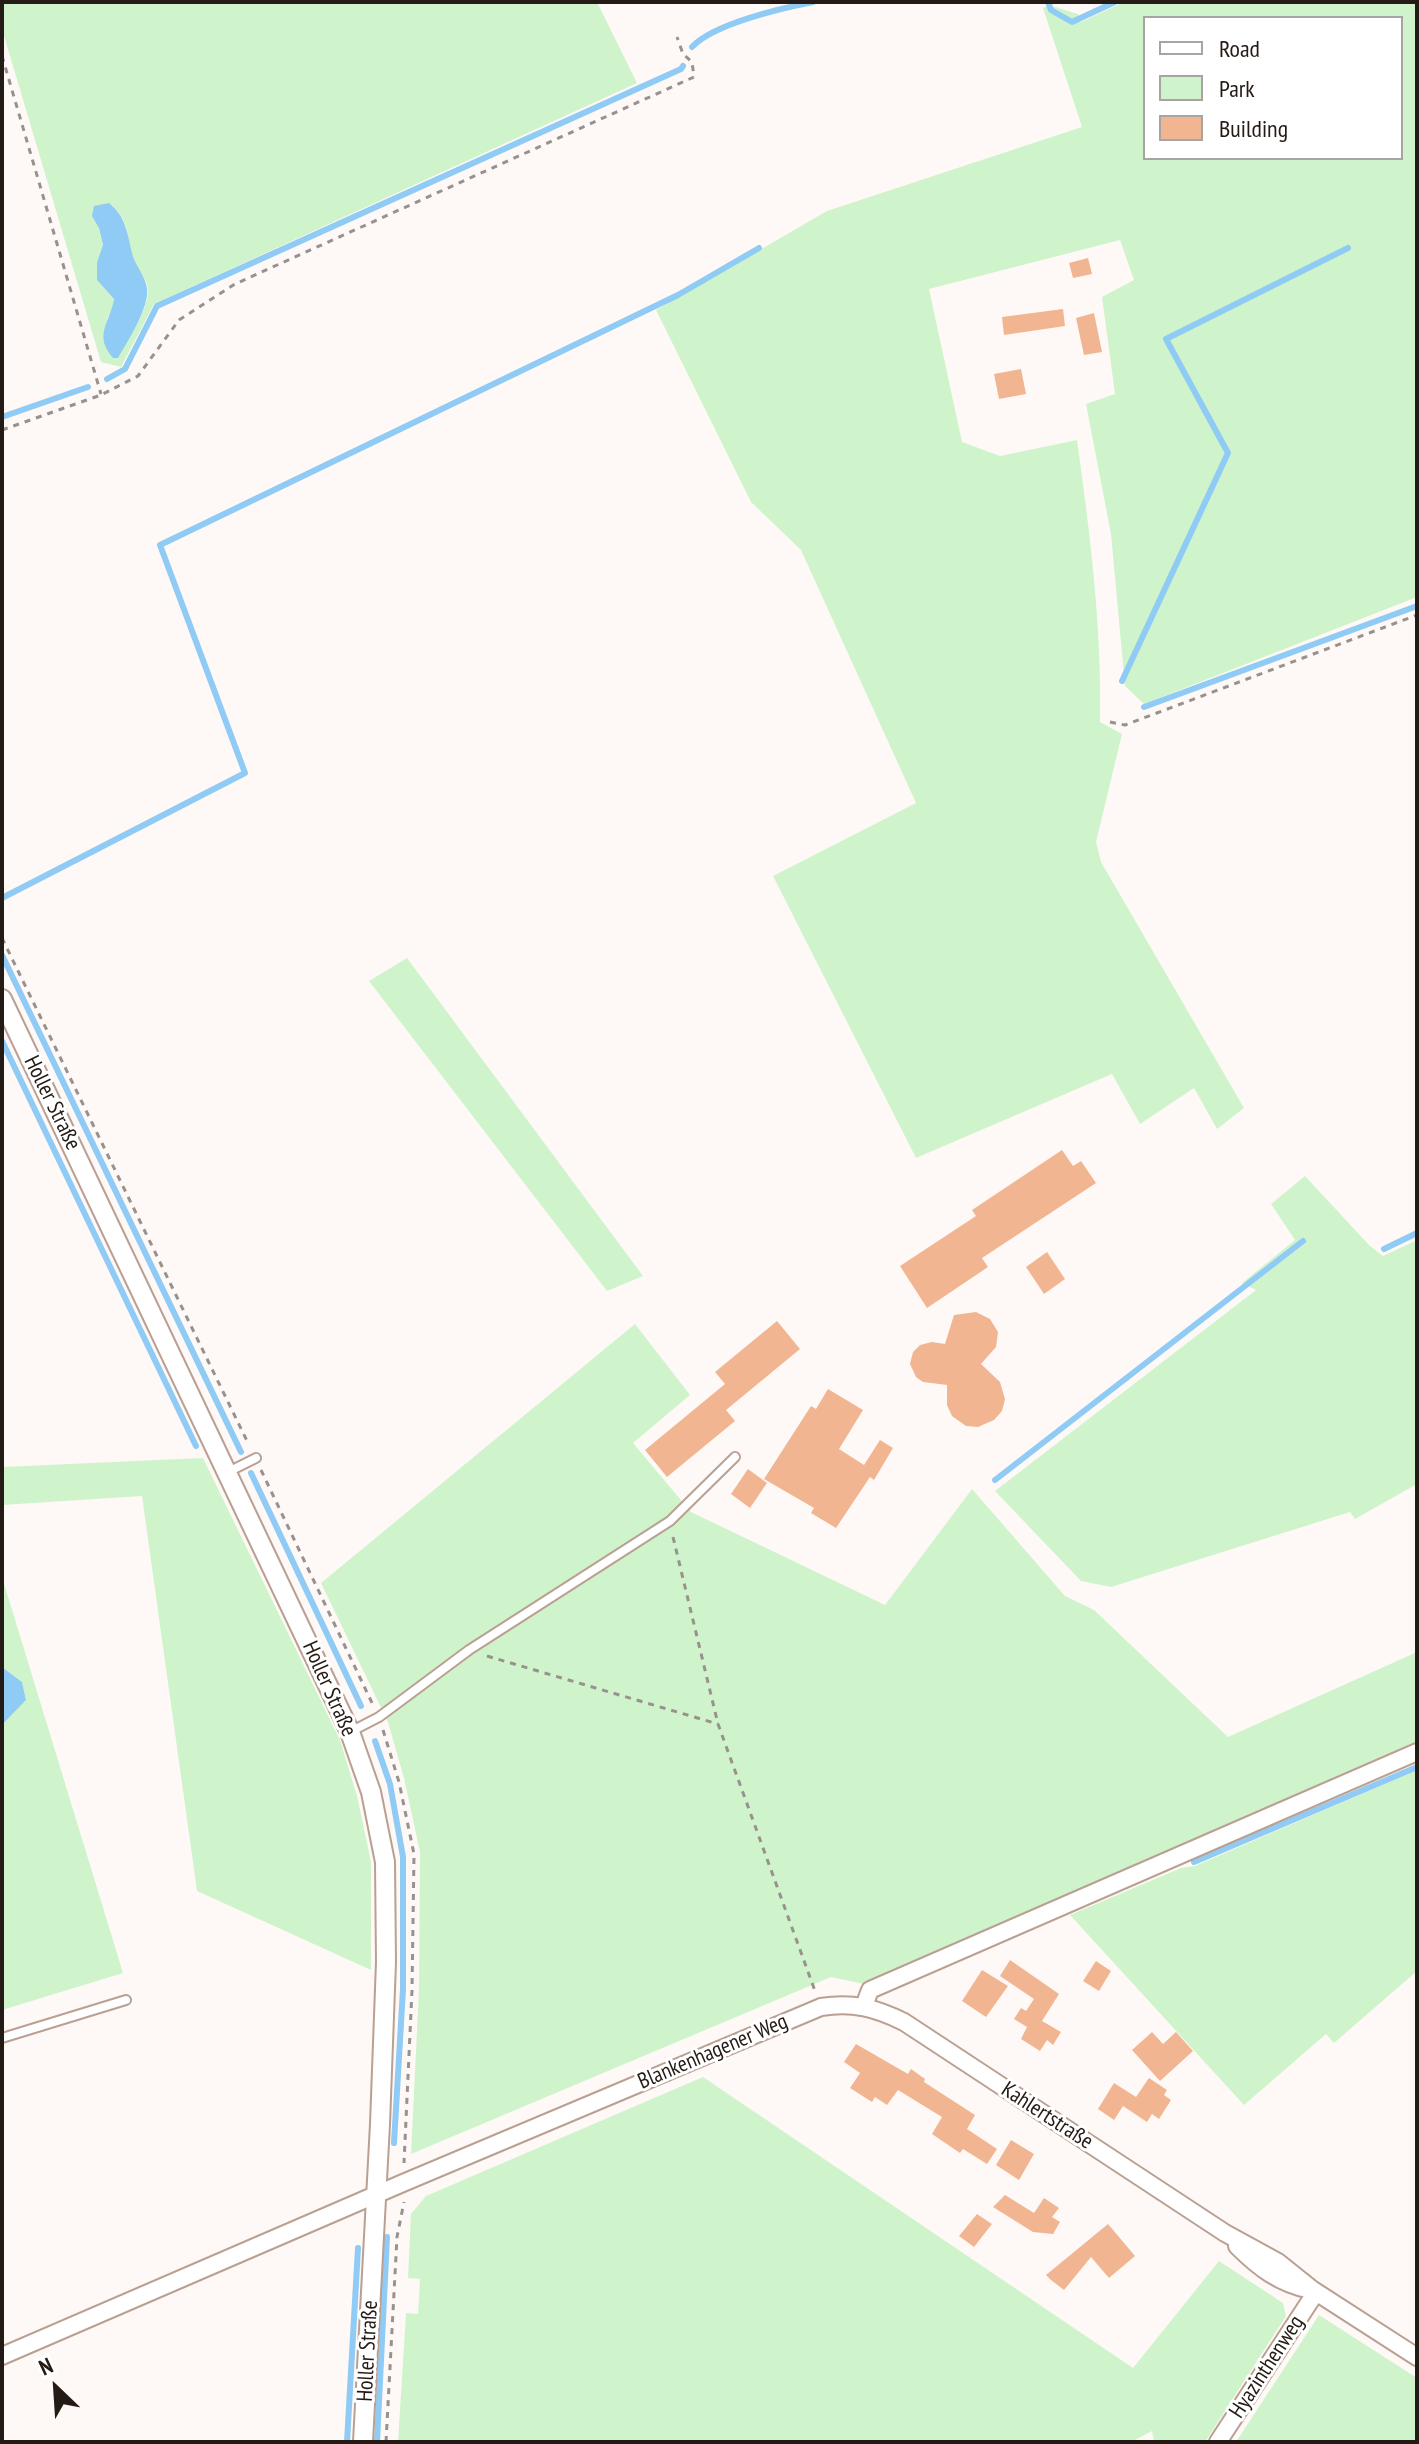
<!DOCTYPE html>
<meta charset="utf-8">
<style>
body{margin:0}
#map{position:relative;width:1419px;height:2444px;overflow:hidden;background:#fef9f6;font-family:"PT Sans Narrow",sans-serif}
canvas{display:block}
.frame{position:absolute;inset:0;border:4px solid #251b16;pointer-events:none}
.legend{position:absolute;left:1143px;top:16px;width:260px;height:144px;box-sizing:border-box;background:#fff;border:2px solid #a8a4a2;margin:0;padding:10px 14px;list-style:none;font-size:24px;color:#251b16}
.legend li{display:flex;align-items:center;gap:16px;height:40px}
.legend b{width:40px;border:2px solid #a8a4a2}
.north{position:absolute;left:16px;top:2348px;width:80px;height:80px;-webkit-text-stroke:6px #fff;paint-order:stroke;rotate:335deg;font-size:22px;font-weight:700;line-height:32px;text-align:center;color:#251b16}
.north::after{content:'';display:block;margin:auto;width:28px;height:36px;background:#251b16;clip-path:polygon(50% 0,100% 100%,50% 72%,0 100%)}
</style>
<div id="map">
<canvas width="1419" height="2444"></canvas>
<div class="frame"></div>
<ul class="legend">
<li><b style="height:10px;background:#fff"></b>Road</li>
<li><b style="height:22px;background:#cff4cb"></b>Park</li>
<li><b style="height:22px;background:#f1b592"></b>Building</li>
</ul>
<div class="north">N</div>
</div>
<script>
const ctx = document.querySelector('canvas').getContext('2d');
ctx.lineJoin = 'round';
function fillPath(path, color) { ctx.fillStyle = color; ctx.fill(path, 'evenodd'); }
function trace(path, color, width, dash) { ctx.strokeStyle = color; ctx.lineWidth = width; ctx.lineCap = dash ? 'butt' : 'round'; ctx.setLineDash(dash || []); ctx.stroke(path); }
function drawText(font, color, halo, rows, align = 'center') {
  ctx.font = font + ' "PT Sans Narrow",sans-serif'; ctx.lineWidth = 6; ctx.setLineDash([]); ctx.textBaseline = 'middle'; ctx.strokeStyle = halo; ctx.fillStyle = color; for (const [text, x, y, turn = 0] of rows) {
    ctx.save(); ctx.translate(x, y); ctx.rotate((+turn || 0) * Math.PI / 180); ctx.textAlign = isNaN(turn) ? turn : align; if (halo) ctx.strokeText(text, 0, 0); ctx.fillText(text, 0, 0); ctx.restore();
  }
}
fillPath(new Path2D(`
 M2 2H597L637 83 154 304 121 367 101 362 2 29ZM109 203C135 225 123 241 136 266 140 274 147 279 148 289 149 306 134 328 127 343L107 319 112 310 114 299 97 280V262L103 246 99 228Z
 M1124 2H1417V597L1144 704 1125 686 1111 534 1086 404 1115 394 1102 297 1134 280 1120 240 929 289 962 442 1000 456 1077 440C1090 534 1102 627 1100 722L1122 734 1096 842 1101 862 1244 1108 1217 1129 1194 1088 1140 1124 1112 1074 916 1158 773 876 916 803 801 550 751 502 656 310 827 211 1082 127 1043 8 1049 5 1078 14 1081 22ZM1145 18H1401V158H1145Z
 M407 958 643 1276 607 1291 369 981Z
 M1305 1176 1369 1245 1383 1256 1417 1240V1484L1355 1519 1350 1512 1111 1587 1081 1581 995 1491 1256 1290 1242 1283 1295 1240 1271 1204Z
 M635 1324 690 1395 633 1443 691 1512 885 1605 972 1489 1065 1596 1094 1610 1228 1737 1417 1652V1741L864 1984 831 1977 411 2154 419 1989 420 1852 404 1778 388 1722 321 1583Z
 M203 1458 340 1740 357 1796 371 1862V1970L197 1891 142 1496 2 1505V1467Z
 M2 1577 123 1973 2 2010V1725L26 1700 22 1682 2 1667Z
 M1417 1770V1971L1334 2043 1326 2034 1244 2105 1070 1915 1181 1868 1195 1866Z
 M703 2077 1133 2368 1219 2261 1283 2303 1286 2316 1205 2442H1154L1152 2431 1131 2442H398L406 2313 418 2314 420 2279 408 2278 411 2214 426 2196Z
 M1319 2315 1417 2378V2442H1236Z`), '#cff4cb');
fillPath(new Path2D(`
 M109 203C126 217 127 232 132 253 135 266 145 275 147 288 150 306 128 341 118 358H113C93 335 110 323 114 299L97 280V262L103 245 99 228 92 216 94 206Z
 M2 1667 22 1682 26 1700 2 1725Z`), '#8fcbf4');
trace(new Path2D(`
 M1048 2 1051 10 1072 22 1115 2
 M692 47C713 24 782 8 813 2
 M107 379 125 369 157 306 681 69 683 66
 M2 417 88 387
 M1122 681 1228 453 1166 339 1348 248
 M1144 707 1417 606
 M2 898 245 773 160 545 678 295 759 248
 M2 955 241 1452
 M2 1041 196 1446
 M1384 1249 1417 1233
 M251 1473 361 1706
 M995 1480 1303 1241
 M375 1741 390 1784 403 1857V1989L394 2143
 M1194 1862 1417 1767
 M347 2442 358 2248
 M377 2442 387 2237`), '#8fcbf4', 6);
fillPath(new Path2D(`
 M1088 258 1092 274 1073 278 1069 263Z
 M1063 309 1065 326 1004 335 1002 317Z
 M1094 313 1102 352 1084 355 1076 318Z
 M1021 369 1026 394 999 399 994 374Z
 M1062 1150 1073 1166 1081 1161 1096 1183 982 1258 988 1267 927 1308 900 1266 976 1216 972 1210Z
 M1047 1252 1065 1279 1044 1294 1026 1267Z
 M976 1312 990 1319 998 1332 996 1347 981 1364 1000 1382 1005 1399 1002 1411 994 1420 978 1427 966 1426 952 1416 947 1405V1385L923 1382 916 1377 910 1364 913 1352 920 1345 932 1342 945 1344 954 1315Z
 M777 1321 800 1349 726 1410 735 1421 667 1477 645 1450 725 1384 715 1372Z
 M828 1389 863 1410 839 1449 864 1465 880 1440 893 1448 874 1480 870 1477 836 1528 811 1513 814 1508 764 1479 811 1406 816 1409Z
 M748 1469 767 1483 750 1508 731 1494Z
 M1010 1960 1059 1994 1042 2021 1061 2032 1053 2045 1047 2040 1040 2051 1021 2039 1027 2027 1014 2019 1021 2008 1026 2011 1034 1999 1000 1976Z
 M1096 1961 1111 1971 1099 1991 1083 1981Z
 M982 1970 1008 1986 986 2017 962 2001Z
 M1152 2032 1163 2044 1176 2032 1193 2051 1160 2081 1132 2050Z
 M856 2044 908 2074 911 2069 925 2079 924 2082 975 2115 967 2129 997 2149 987 2164 963 2149 960 2153 932 2134 942 2117 898 2090 887 2105 875 2097 872 2102 850 2088 860 2073 844 2062Z
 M1149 2078 1167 2090 1164 2095 1171 2100 1159 2119 1152 2114 1147 2122 1123 2106 1114 2120 1098 2109 1114 2083 1136 2097Z
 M1011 2140 1034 2154 1019 2180 996 2165Z
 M1005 2195 1034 2213 1044 2198 1059 2208 1052 2217 1060 2222 1053 2234 1033 2232 993 2207Z
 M977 2214 992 2224 974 2247 959 2236Z
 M1108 2224 1135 2256 1109 2278 1091 2257 1064 2290 1051 2280 1046 2275Z`), '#f1b592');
const service = new Path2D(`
 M228 1472 256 1458
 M350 1732 379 1717 469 1650 670 1521 735 1457
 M2 2038 126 2000`);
const minor = new Path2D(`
 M864 2006 870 1990 1417 1752
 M1237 2246C1259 2268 1280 2284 1311 2290
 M2 2356 403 2183 821 2007C853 2002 876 2008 904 2022L1225 2233 1278 2262 1313 2290 1417 2357
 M1218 2442 1316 2292`);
const tertiary = new Path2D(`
 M2 999 350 1732 371 1792 385 1862 386 1962 380 2124 363 2442`);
trace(service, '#baa092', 12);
trace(minor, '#baa092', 20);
trace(tertiary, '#baa092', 22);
trace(new Path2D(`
 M2 56 101 394
 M2 430 101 395 138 376 179 320 235 284 694 77 692 62 683 54 677 37
 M1110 722 1125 725 1417 615
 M2 938 249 1445
 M261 1470 373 1705
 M673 1537 718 1724 815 1991
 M487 1656 718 1724
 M383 1730 399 1782 414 1854 412 1990 404 2163
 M386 2442 397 2237 404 2202`), '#98918d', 3, [6, 6]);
trace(service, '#fff', 8);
trace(minor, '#fff', 16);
trace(tertiary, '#fff', 18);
drawText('22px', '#251b16', '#fff', [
 ["Holler Straße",52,1103,64],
 ["Holler Straße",329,1689,66],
 ["Blankenhagener Weg",713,2052,-23],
 ["Kahlertstraße",1047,2116,33],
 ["Holler Straße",368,2351,-87],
 ["Hyazinthenweg",1267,2367,-57]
]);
</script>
